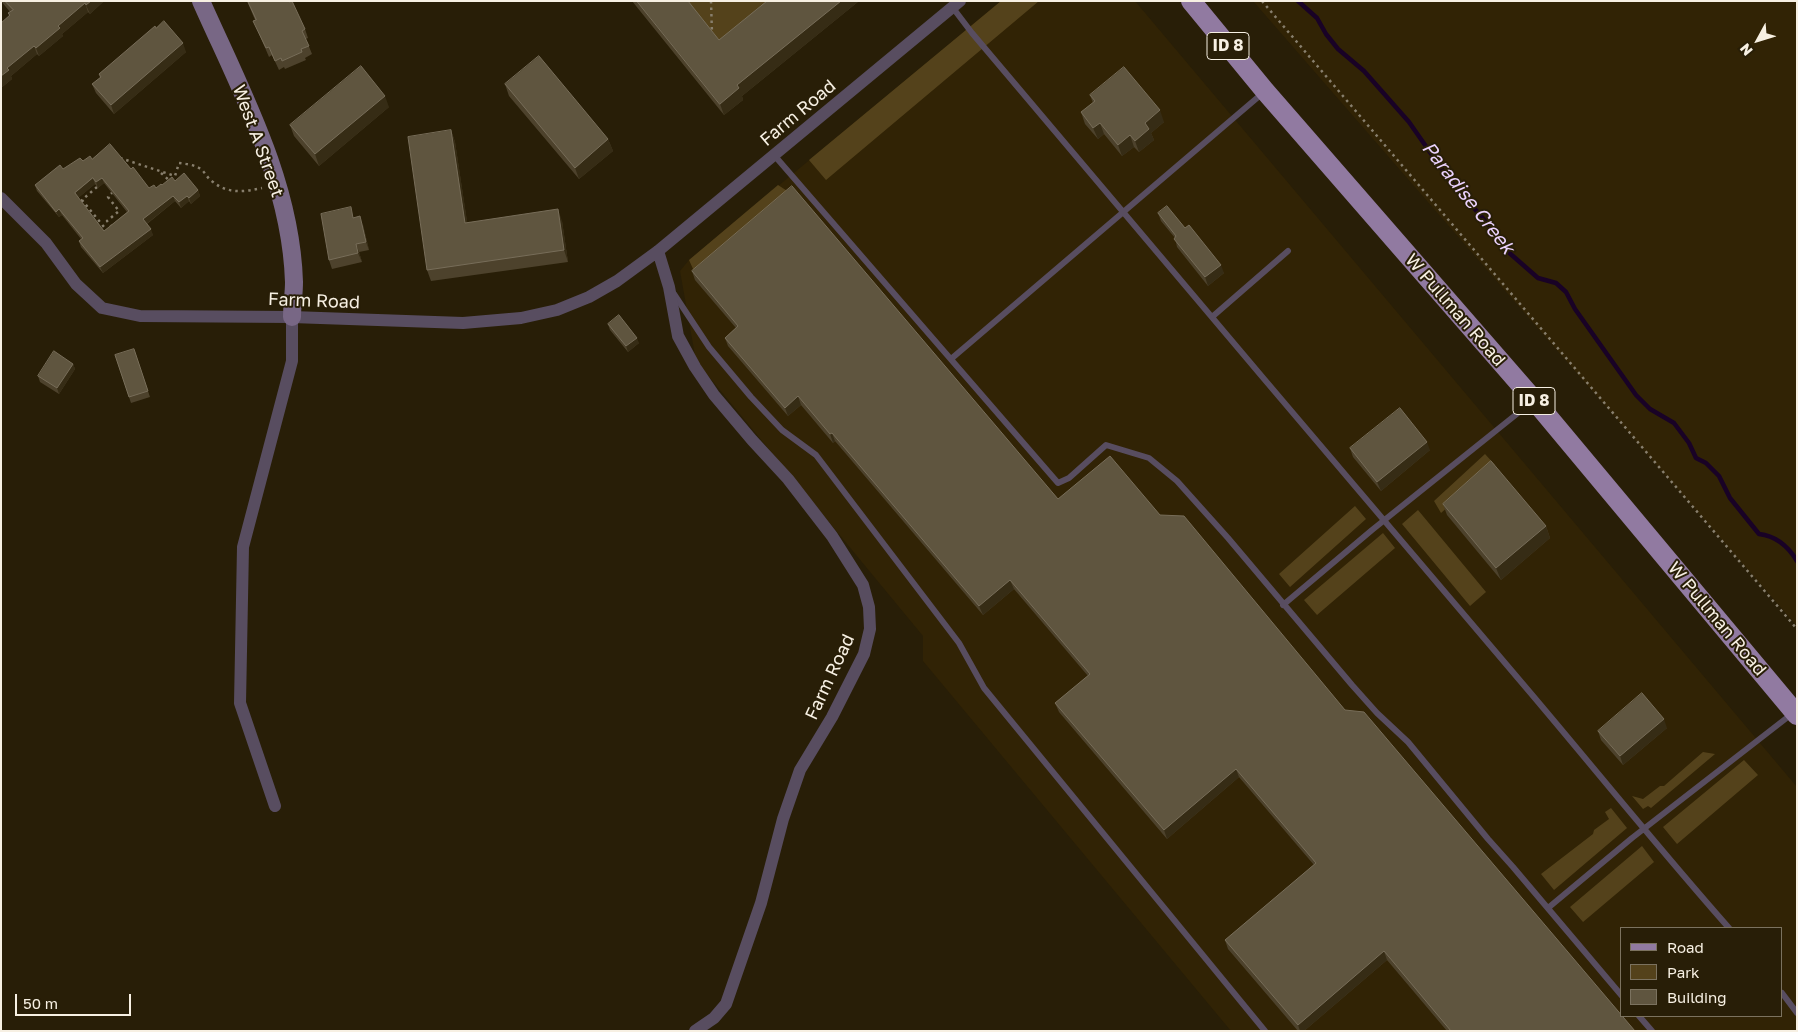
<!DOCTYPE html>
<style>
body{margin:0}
#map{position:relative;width:1798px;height:1032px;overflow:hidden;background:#281e07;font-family:"Golos Text",sans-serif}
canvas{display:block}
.frame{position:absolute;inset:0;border:2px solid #f7f0e3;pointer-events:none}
.legend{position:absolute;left:1620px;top:927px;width:162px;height:90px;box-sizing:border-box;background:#281e07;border:1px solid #7b725f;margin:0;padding:6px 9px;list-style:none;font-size:15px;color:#f7f0e3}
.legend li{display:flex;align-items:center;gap:10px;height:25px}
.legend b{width:25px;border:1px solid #7b725f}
.north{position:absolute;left:1733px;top:15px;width:50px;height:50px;-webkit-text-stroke:4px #281e07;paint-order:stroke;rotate:231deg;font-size:14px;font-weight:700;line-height:20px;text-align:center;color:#f7f0e3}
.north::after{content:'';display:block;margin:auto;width:18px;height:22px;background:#f7f0e3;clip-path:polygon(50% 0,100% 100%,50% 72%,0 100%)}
.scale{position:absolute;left:15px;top:994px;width:116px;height:22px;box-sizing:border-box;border:2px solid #f7f0e3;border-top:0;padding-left:6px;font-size:15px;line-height:18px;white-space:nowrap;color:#f7f0e3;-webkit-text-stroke:4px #281e07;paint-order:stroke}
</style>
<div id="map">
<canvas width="1798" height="1032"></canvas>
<div class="frame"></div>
<ul class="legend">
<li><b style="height:6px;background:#917aa1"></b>Road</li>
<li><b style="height:14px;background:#54421b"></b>Park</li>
<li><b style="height:14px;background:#5f553f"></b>Building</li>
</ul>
<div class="north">N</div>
<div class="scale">50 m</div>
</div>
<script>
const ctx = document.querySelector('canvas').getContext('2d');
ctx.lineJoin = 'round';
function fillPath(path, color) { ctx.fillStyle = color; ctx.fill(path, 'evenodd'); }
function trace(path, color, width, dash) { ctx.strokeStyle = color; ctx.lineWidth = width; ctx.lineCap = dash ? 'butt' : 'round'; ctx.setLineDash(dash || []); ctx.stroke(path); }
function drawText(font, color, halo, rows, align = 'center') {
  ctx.font = font + ' "Golos Text",sans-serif'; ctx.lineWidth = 4; ctx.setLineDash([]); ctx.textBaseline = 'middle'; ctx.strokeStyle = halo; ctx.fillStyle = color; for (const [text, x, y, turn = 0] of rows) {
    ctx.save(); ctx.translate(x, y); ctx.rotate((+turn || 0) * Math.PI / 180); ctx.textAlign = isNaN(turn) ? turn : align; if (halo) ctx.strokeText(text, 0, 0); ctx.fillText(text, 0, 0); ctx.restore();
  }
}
fillPath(new Path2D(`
 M1001 1H1135L1797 787V1031H1231L923 661V636L696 361 680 271 689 260ZM1622 928H1782V1016H1622Z
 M1253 1H1797V626Z`), '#312305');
fillPath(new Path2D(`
 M683 1H786L723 51Z
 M1001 1H1039L826 180 809 160Z
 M778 185 798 198 698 280 689 260Z
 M1485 454 1495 465 1441 513 1434 501Z
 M1355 506 1366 519 1290 587 1279 574Z
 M1418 510 1486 592 1470 606 1402 524Z
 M1383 533 1395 548 1317 615 1304 600Z
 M1703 752 1715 754 1651 808 1648 806 1643 809 1632 796 1643 799 1660 786H1664Z
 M1744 760 1758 775 1677 844 1663 827Z
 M1611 808 1627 828 1554 890 1541 874 1593 834 1594 830 1609 819 1605 812Z
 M1642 846 1654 862 1583 922 1570 907Z`), '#54421b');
trace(new Path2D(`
 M1298 1 1317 18 1326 34 1338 49 1364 71 1409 122 1448 178 1493 230 1506 250 1538 278 1556 283 1566 292 1575 309 1636 395 1650 409 1674 423 1689 443 1696 458 1706 463 1719 476 1730 498 1759 534C1776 536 1788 546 1797 561`), '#190226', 4.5);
trace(new Path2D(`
 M711 1 712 34
 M1262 1 1797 629
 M120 158 175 176 179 163C187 164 196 165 202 170 206 174 208 179 213 182 228 194 244 192 262 188
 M161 173 170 181
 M97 187 82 200 104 227 103 233
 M112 227 107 221 119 211 108 197 113 192`), '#887f6d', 2.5, [2.5, 4]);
trace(new Path2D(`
 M953 8 972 33C1158 252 1341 472 1528 690 1595 769 1660 850 1729 928
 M774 155 1058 483 1069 478 1106 445 1149 458 1177 481 1228 538 1352 685 1377 713 1408 742 1488 839 1513 867 1622 996
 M674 294 709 347 751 397 782 430 816 455 959 643 984 688 1265 1031
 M1212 317 1288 251
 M951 359 1264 92
 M1283 605 1372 530 1533 401
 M1548 908 1632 838 1793 713
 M1782 993 1797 1013
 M1639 1016 1652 1031`), '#584d60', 6);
trace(new Path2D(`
 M1 198 46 243 76 284 102 308 140 316 292 317 463 323 521 318 557 310 589 297 617 281 658 251 960 1
 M658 251 669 287 678 336 695 367 714 395 752 440 788 479 832 536 863 585 869 607 870 629 864 654 832 717 800 770 783 819 761 903 726 1004 714 1018 695 1031
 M275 806 240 703 243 547 292 361V317`), '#584d60', 12);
trace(new Path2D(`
 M201 1C241 91 291 182 294 282 294 294 292 305 292 317`), '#786785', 18);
trace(new Path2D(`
 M1191 1 1265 91 1534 400 1797 715`), '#917aa1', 20);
fillPath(new Path2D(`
 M1 1H104L90 14 88 12 62 34 63 36 39 56 37 54 11 76 12 79 1 88 9 16 8 13 10 12Z
 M247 1H289L305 29 308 38 306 39 312 54 305 58 306 60 285 69 284 67 279 70 272 55 269 57 257 29 253 21 255 20Z
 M632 1H688L719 40 767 1H859L742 96 743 100 724 115Z
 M156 28 186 52 114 114 96 93 92 84 100 78 99 74Z
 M505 84 608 139 613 151 579 179 509 96Z
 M1090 95 1164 122 1151 133 1154 140 1139 152 1134 147 1122 156 1104 134 1098 139 1085 124 1081 112 1093 103Z
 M389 107 319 166 294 136 290 125Z
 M451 130 455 142 467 222 562 221 568 262 431 281 427 270Z
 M92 159 131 169 149 188H156L175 181 198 190 200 196 191 204 189 201 181 208 175 201 147 224 153 235 103 273 81 247 79 241 81 239 62 215 59 217 37 191 35 185 63 169 83 161ZM104 183 127 212 104 231 78 198 95 184 98 188Z
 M1158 213 1185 228 1224 273 1208 286 1177 247 1175 238 1161 221Z
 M354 217 363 225 369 250 359 252 362 262 332 269 329 260Z
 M692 271 1058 499 1160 515 1345 710 1635 1031H1447L1387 960 1304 1031H1298L1228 949 1225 940 1314 865 1239 777 1167 839 1059 712 1055 703 1088 676 1014 589 983 615 835 441 833 443 801 405 788 416 728 346 725 338 736 328 695 280Z
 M608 324 639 343 628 352 610 330Z
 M134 349 150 397 131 403 115 355Z
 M73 364 75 369 59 394 40 382 38 376Z
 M1350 448 1430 450 1381 491 1353 457Z
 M1443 504 1546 526 1550 538 1501 580 1447 515Z
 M1667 728 1623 765 1601 740 1598 731Z`), '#4d422c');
fillPath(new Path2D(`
 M91 1H104L90 14 86 5Z
 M841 1H859L742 96 743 100 724 115 720 104 737 85Z
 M85 3 88 12 62 34 63 36 39 56 36 48 58 26Z
 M183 43 186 52 114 114 111 105Z
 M34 46 37 54 11 76 12 79 1 88V76L7 68Z
 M385 96 389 107 319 166 315 154Z
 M1160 110 1164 122 1151 133 1154 140 1139 152 1135 141 1145 123Z
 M1100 123 1104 134 1098 139 1093 128Z
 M451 130 455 142 469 234 465 223Z
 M1130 135 1134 147 1122 156 1118 145Z
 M608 139 613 151 579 179 575 168Z
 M93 178 95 184 77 199 75 193Z
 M102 178 104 183 98 188 96 182Z
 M198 190 200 196 191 204 189 198Z
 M173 196 175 201 145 225 143 219Z
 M187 196 189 201 181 208 179 202Z
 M59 209 62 215 59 217 56 212Z
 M558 209 562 221 568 262 564 250Z
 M360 216 363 225 369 250 366 242Z
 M151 229 153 235 103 273 100 267Z
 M356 244 359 252 362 262 358 253Z
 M1221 265 1224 273 1208 286 1205 277Z
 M637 338 639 343 628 352 626 346Z
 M73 364 75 369 59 394 57 388Z
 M798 396 801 405 788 416 785 408Z
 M832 433 835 441 833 443 830 434Z
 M1427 442 1430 450 1381 491 1377 482Z
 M1546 526 1550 538 1501 580 1496 568Z
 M1010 580 1014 589 983 615 979 606Z
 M1664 719 1667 728 1623 765 1620 756Z
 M1236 769 1239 777 1167 839 1164 830Z
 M1384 951 1387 960 1304 1031H1300L1298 1025Z`), '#362c15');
const building = new Path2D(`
 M5 1H91L86 5 85 3 58 26 60 28 36 48 34 46 7 68 9 70 1 76V23L10 15 8 13 13 10Z
 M248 1H289V2L292 1 305 29 302 31 309 46 301 49 302 52 282 61 281 58 275 61 269 47 266 48 253 21 256 20Z
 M637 1H688L719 40 767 1H841L737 85 739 88 720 104Z
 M164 21 183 43 111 105 92 84 101 77 99 74 155 26 156 28Z
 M539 56 608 139 575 168 505 84Z
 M361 66 385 96 315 154 290 125Z
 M1124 67 1160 110 1145 123 1149 129 1135 141 1130 135 1118 145 1100 123 1093 128 1081 112 1095 101 1090 95Z
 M451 130 465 223 558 209 564 250 427 270 408 137Z
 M110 144 131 169 133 167 149 188 154 185 156 188 161 184 162 185 172 177 175 181 184 173 198 190 189 198 187 196 179 202 173 196 143 219 151 229 100 267 79 241 83 238 59 209 56 212 35 185 60 165 63 169 80 158 83 161 90 156 92 159ZM93 178 96 182 102 178 129 211 104 231 75 193Z
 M792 186 1058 499 1110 456 1160 515 1184 516 1345 710 1364 712 1635 1031H1451L1384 951 1298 1025 1225 940 1316 863 1236 769 1164 830 1055 703 1090 674 1010 580 979 606 832 433 830 434 798 396 785 408 725 338 738 326 692 271Z
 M1167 206 1185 228 1189 225 1221 265 1205 277 1174 239 1176 236 1158 213Z
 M351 207 353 218 360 216 366 242 356 244 358 253 329 260 321 214Z
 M619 315 637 338 626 346 608 324Z
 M134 349 148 391 129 397 115 355Z
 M54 351 73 364 57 388 38 376Z
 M1400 408 1427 442 1377 482 1350 448Z
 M1491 461 1546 526 1496 568 1443 504Z
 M1642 693 1664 719 1620 756 1598 731Z`);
fillPath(building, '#5f553f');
trace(building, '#776d59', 1);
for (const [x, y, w] of [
 [1228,46,42],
 [1534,401,42]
]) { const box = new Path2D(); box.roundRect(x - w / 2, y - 13.5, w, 27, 4); ctx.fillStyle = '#281e07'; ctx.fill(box); trace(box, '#f7f0e3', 1); }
drawText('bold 16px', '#f7f0e3', null, [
 ["ID 8",1228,46],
 ["ID 8",1534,401]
]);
drawText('18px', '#f7f0e3', '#281e07', [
 ["Farm Road",798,113,-40],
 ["West A Street",258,141,70],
 ["Farm Road",314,301,2],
 ["W Pullman Road",1455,310,49],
 ["W Pullman Road",1717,619,50],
 ["Farm Road",830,677,-65]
]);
drawText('italic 19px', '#ebd2fd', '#281e07', [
 ["Paradise Creek",1468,198,52]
]);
</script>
